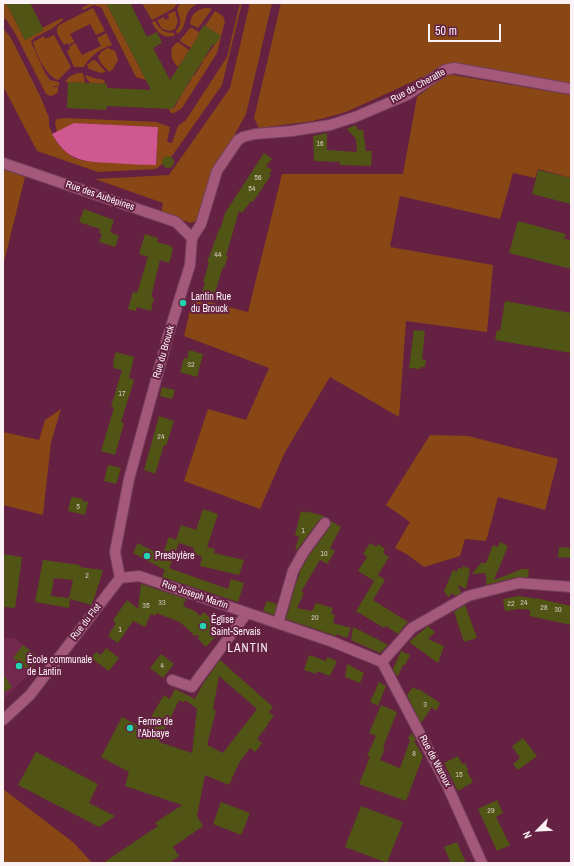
<!DOCTYPE html>
<meta charset="utf-8">
<style>
body{margin:0}
#map{position:relative;width:574px;height:866px;overflow:hidden;background:#652142;font-family:"Archivo Narrow",sans-serif}
canvas{display:block}
.frame{position:absolute;inset:0;border:4px solid #fbf2f5;pointer-events:none}
.north{position:absolute;left:518px;top:810px;width:40px;height:40px;-webkit-text-stroke:3px #652142;paint-order:stroke;rotate:246deg;font-size:11px;font-weight:700;line-height:16px;text-align:center;color:#fbf2f5}
.north::after{content:'';display:block;margin:auto;width:14px;height:18px;background:#fbf2f5;clip-path:polygon(50% 0,100% 100%,50% 72%,0 100%)}
.scale{position:absolute;left:428px;top:24px;width:73px;height:18px;box-sizing:border-box;border:2px solid #fbf2f5;border-top:0;padding-left:5px;font-size:12px;line-height:14px;white-space:nowrap;color:#fbf2f5;-webkit-text-stroke:3px #652142;paint-order:stroke}
</style>
<div id="map">
<canvas width="574" height="866"></canvas>
<div class="frame"></div>
<div class="north">N</div>
<div class="scale">50 m</div>
</div>
<script>
const ctx = document.querySelector('canvas').getContext('2d');
ctx.lineJoin = 'round';
function fillPath(path, color) { ctx.fillStyle = color; ctx.fill(path, 'evenodd'); }
function trace(path, color, width, dash) { ctx.strokeStyle = color; ctx.lineWidth = width; ctx.lineCap = dash ? 'butt' : 'round'; ctx.setLineDash(dash || []); ctx.stroke(path); }
function drawText(font, color, halo, rows, align = 'center') {
  ctx.font = font + ' "Archivo Narrow",sans-serif'; ctx.lineWidth = 4; ctx.setLineDash([]); ctx.textBaseline = 'middle'; ctx.strokeStyle = halo; ctx.fillStyle = color; for (const [text, x, y, turn = 0] of rows) {
    ctx.save(); ctx.translate(x, y); ctx.rotate((+turn || 0) * Math.PI / 180); ctx.textAlign = isNaN(turn) ? turn : align; if (halo) ctx.strokeText(text, 0, 0); ctx.fillText(text, 0, 0); ctx.restore();
  }
}
fillPath(new Path2D(`
 M3 637 14 638 41 659 30 673 3 700Z`), '#73284d');
fillPath(new Path2D(`
 M3 3H6L25 40 43 30 42 28 62 18 63 20 53 28 34 38 31 42 45 73 50 80 59 82V86H53V87H58V92L54 95 50 96 46 94 16 35 6 19H3Z
 M91 3H106L146 80 136 77 101 7 94 5 83 10 82 8Z
 M142 3H178L173 9 152 20Z
 M180 3H200C180 9 190 27 177 34L176 31C183 23 180 19 177 9Z
 M240 3H242L222 85 172 156 156 169 98 172 37 151 3 86V28L11 38 41 98 49 118V126L57 143 67 153 74 158 85 161 156 165 158 127 74 123 57 132 55 123 57 119 65 118 156 122 170 127 167 142 172 143 178 126 186 120 227 57Z
 M250 3H272L246 114 229 145 196 221 191 223 161 213 163 203 95 179 169 175 230 88Z
 M281 3H571V85L452 64 346 112 313 121 259 128 254 118Z
 M93 8 105 31 96 35 90 24 70 34 82 55 101 46 97 38 106 33 112 45C100 49 90 56 84 67H74L67 51 70 49 69 47 75 43 74 42 68 45 67 43 64 45C61 39 53 31 59 25Z
 M208 8 212 9 198 28 190 24C191 14 198 8 208 8Z
 M175 11 178 22 175 29 170 31 162 29 157 20 164 17 165 20 169 18 168 14Z
 M215 11 223 16 225 21 217 53 182 108 174 113H171L169 109 174 108 181 96 177 92 178 90 183 92 192 79 187 75 188 74 194 76 203 62 198 59 200 55 205 58 221 36 205 26Z
 M155 21C160 30 164 33 174 33L175 35C163 40 157 32 152 22Z
 M190 28H192L199 32 198 34 199 35 191 48 181 42 180 40Z
 M54 35 71 67 58 80C46 76 36 54 33 42L44 36 45 39Z
 M178 42 189 50 184 58 188 62 187 63 182 61 178 67C170 60 168 47 178 42Z
 M108 48 115 51 118 60 113 69 109 72 101 63 98 57 101 52Z
 M93 60H95L106 72 101 73 89 69 87 65Z
 M77 73H83L85 83 65 82 69 77Z
 M447 74 571 95V178L538 169 535 178 513 173 500 219 400 196 390 247 493 265 487 332 406 321 399 417 330 377 285 452 260 509 184 481 208 409 246 420 269 368 184 336 193 298 248 312 282 174H403L417 97Z
 M86 75 94 78 104 80 105 84 90 83 85 76Z
 M3 169 25 177 3 266Z
 M61 409 51 442 43 515 3 505V432L39 440 45 420Z
 M430 435 468 436 558 459 545 510 498 497 486 541 465 539 460 556 424 567 408 555 395 548 410 522 386 505Z
 M3 789 74 843 92 863H3Z`), '#894715');
fillPath(new Path2D(`
 M74 123 158 127 156 165C142 165 127 164 112 163 83 162 67 161 52 134Z`), '#d05891');
fillPath(new Path2D(`
 M6 3H30L44 30 25 40Z
 M106 3H130L147 37 157 32 162 43 153 48 170 80 199 35 198 34 204 25 221 36 215 45 213 44 173 108 171 109 107 106 106 110 67 108 68 82 107 84V88L151 90Z
 M355 125 359 130H363L366 151H372L371 166 340 165V162L314 161 313 136 327 133V150L357 152 356 139 347 129Z
 M264 153 272 159 266 166 272 170 269 174 271 175 253 202 251 201 242 213 239 211 226 256 228 257 226 262 224 268 223 267 214 296 202 292 205 283 203 282 209 263H207L209 257 219 229 220 230 225 213Z
 M162 162a6 6 0 1 1 12 0a6 6 0 1 1-12 0Z
 M538 170 571 178V204L532 194Z
 M84 209 114 220 110 232 119 236 115 247 99 242 102 234 99 233 100 229 79 222Z
 M518 221 566 234 564 239 571 240V269L509 253Z
 M145 234 158 238 157 242 171 246 173 250 169 263 160 260 151 297 154 298 151 311 137 307 136 311 128 309 133 292 137 293 148 257 139 254Z
 M505 301 571 313V353L495 340 497 330 500 331Z
 M414 330 425 331 422 359 426 360 425 367H421V369L409 368Z
 M189 350 203 354 197 377 180 372 184 358 187 359Z
 M116 352 134 357 129 378 134 380 121 422 124 423 115 455 101 451 114 408 111 407 122 370 113 368 114 364 113 363Z
 M162 387 175 390 172 399 160 396Z
 M159 416 174 421 166 446 164 445 155 474 144 470Z
 M108 465 121 468 116 484 104 481Z
 M73 497 83 499 82 501 88 502 85 515 68 511 71 498H72Z
 M203 509 218 514 207 547 215 549 214 553 244 560 239 575 200 566 202 557 193 553 194 548 179 543 169 568 228 589 231 579 244 583 238 602 162 577 165 570 133 553 138 543 162 556 169 537 176 540 181 525 196 530Z
 M301 511 306 513V511L324 516V517L320 519 297 550H295L299 537 295 535Z
 M331 521 341 527 330 548 335 551 327 564 320 560 301 592 304 593 297 608 312 611 316 603 333 608 331 614 335 615 333 623 351 628 347 638 336 634V636L286 619 297 580 300 574 299 573 308 557 330 527Z
 M500 542 508 546 494 580 522 569H529L528 577H517L486 585V583L487 582 485 573 472 574 481 563H486L493 545 498 547Z
 M370 543 376 547 378 544 385 549 383 553 389 557 374 581 358 571 367 557 363 554Z
 M559 547 571 548V558L558 557Z
 M3 554 22 557 15 608 3 607Z
 M43 560 80 565 79 567 103 570 95 596 91 605 70 599 69 608 35 602ZM54 578 73 580 69 598 51 596Z
 M463 566 470 569 466 589 458 585 461 593 455 596 453 593 448 597 444 591 453 570 457 572 458 568 462 569Z
 M378 575 385 580 373 600 408 622 405 625 398 634 386 626 384 628 356 611Z
 M141 584 186 599 183 606 195 611 200 616 204 612 222 630 206 647 198 639 199 636 197 635 195 636 180 622 156 613 155 616 151 614 145 627 133 621 118 643 108 636 116 623 113 620 127 600 138 609Z
 M518 596 540 599 571 606V625L530 616V610L519 609 505 611 503 599Z
 M267 601 277 604 274 615 263 611Z
 M465 605 477 638 464 642 454 612Z
 M428 626 435 632 428 639 444 646 438 663 409 642Z
 M353 627 377 639 388 645 380 653 351 640Z
 M23 645 40 658 30 671 13 658Z
 M106 648 119 658 109 671 91 658 96 652 101 655Z
 M401 651 410 655 405 665H403L398 676 396 675 393 669Z
 M161 654 174 664 163 678 150 668Z
 M309 655 326 661 327 657 337 661 330 676 317 671 316 674 304 670Z
 M220 660 273 707 269 712 274 716 267 724 268 725 257 739 262 743 255 752 250 748 239 763 229 785 205 775 197 816 203 826 173 847 179 856 169 863H103L158 826 155 823 182 805 125 786 129 772 101 757 122 717 144 729 164 695 170 699 175 689 195 699 204 682ZM219 676 257 709 223 753 207 745 216 711 213 709ZM179 700 184 703 185 700 197 709 192 753 159 742Z
 M347 664 364 673 360 683 345 677Z
 M3 674 12 687 3 693Z
 M379 682 386 686 378 706 370 702Z
 M413 687 418 690 419 689 440 703 436 711 432 707 421 723 407 695Z
 M381 705 397 712 383 747 385 749 380 760 400 768 410 741 408 738 412 733 416 740 414 741 423 756 406 801 359 784 370 757 367 756 376 736 369 733Z
 M523 738 537 756 518 770 513 764 520 758 512 746Z
 M36 752 98 784 89 803 115 816 99 827 18 785Z
 M458 756 462 764 465 763 468 770 467 771 473 782 458 791 444 763Z
 M497 800 503 813 496 817 510 845 497 851 478 809Z
 M221 802 250 813 241 835 213 824Z
 M361 806 403 822 387 863 345 847Z
 M457 842 466 863H451L444 847Z`), '#505415');
const minor = new Path2D(`
 M3 163 176 222 192 238
 M120 578 115 552 129 479 168 336 190 265 192 238 201 224 217 171 238 140 243 137 255 134 292 131 330 125 355 117 407 95 445 70 454 68 571 89
 M120 578 139 576 333 642 382 662
 M278 623 293 571 303 553 325 523
 M382 662 447 785 482 863
 M382 662 412 628 468 596 519 583 571 587
 M172 680 192 687 247 613
 M3 720 30 695 120 578`);
trace(minor, '#75405e', 12);
trace(minor, '#a4597a', 10);
for (const [x, y, r, color] of [
 [183,303,4,"#23d5af"],
 [147,556,4,"#23d5af"],
 [203,626,4,"#23d5af"],
 [19,666,4,"#23d5af"],
 [130,728,4,"#23d5af"]
]) { const dot = new Path2D(); dot.arc(x, y, r, 0, 2 * Math.PI); ctx.fillStyle = color; ctx.fill(dot); trace(dot, '#652142', 1.5); }
drawText('8px', '#d0cabd', null, [
 ["16",320,144],
 ["56",258,178],
 ["54",252,189],
 ["44",218,255],
 ["32",191,365],
 ["17",122,394],
 ["24",161,437],
 ["5",78,507],
 ["1",303,531],
 ["10",324,554],
 ["2",87,576],
 ["33",162,603],
 ["24",524,603],
 ["22",511,604],
 ["35",146,606],
 ["28",544,608],
 ["30",558,610],
 ["20",315,618],
 ["1",120,630],
 ["4",162,666],
 ["3",425,705],
 ["8",414,754],
 ["15",459,775],
 ["29",491,811]
]);
drawText('10px', '#fbf2f5', '#652142', [
 ["Rue de Cheratte",418,86,-29],
 ["Rue des Aubépines",100,196,19],
 ["Rue du Brouck",164,352,-74],
 ["Rue Joseph Martin",195,595,19],
 ["Rue du Flot",86,622,-52],
 ["Rue de Waroux",435,761,62]
]);
drawText('10px', '#fbf2f5', '#652142', [
 ["Lantin Rue",191,297],
 ["du Brouck",191,309],
 ["Presbytère",155,556],
 ["Église",211,620],
 ["Saint-Servais",211,632],
 ["École communale",27,660],
 ["de Lantin",27,672],
 ["Ferme de",138,722],
 ["l'Abbaye",138,734]
], 'left');
ctx.letterSpacing = '1px';
drawText('12px', '#fbf2f5', '#652142', [
 ["LANTIN",248,649]
]);
ctx.letterSpacing = '0px';
</script>
